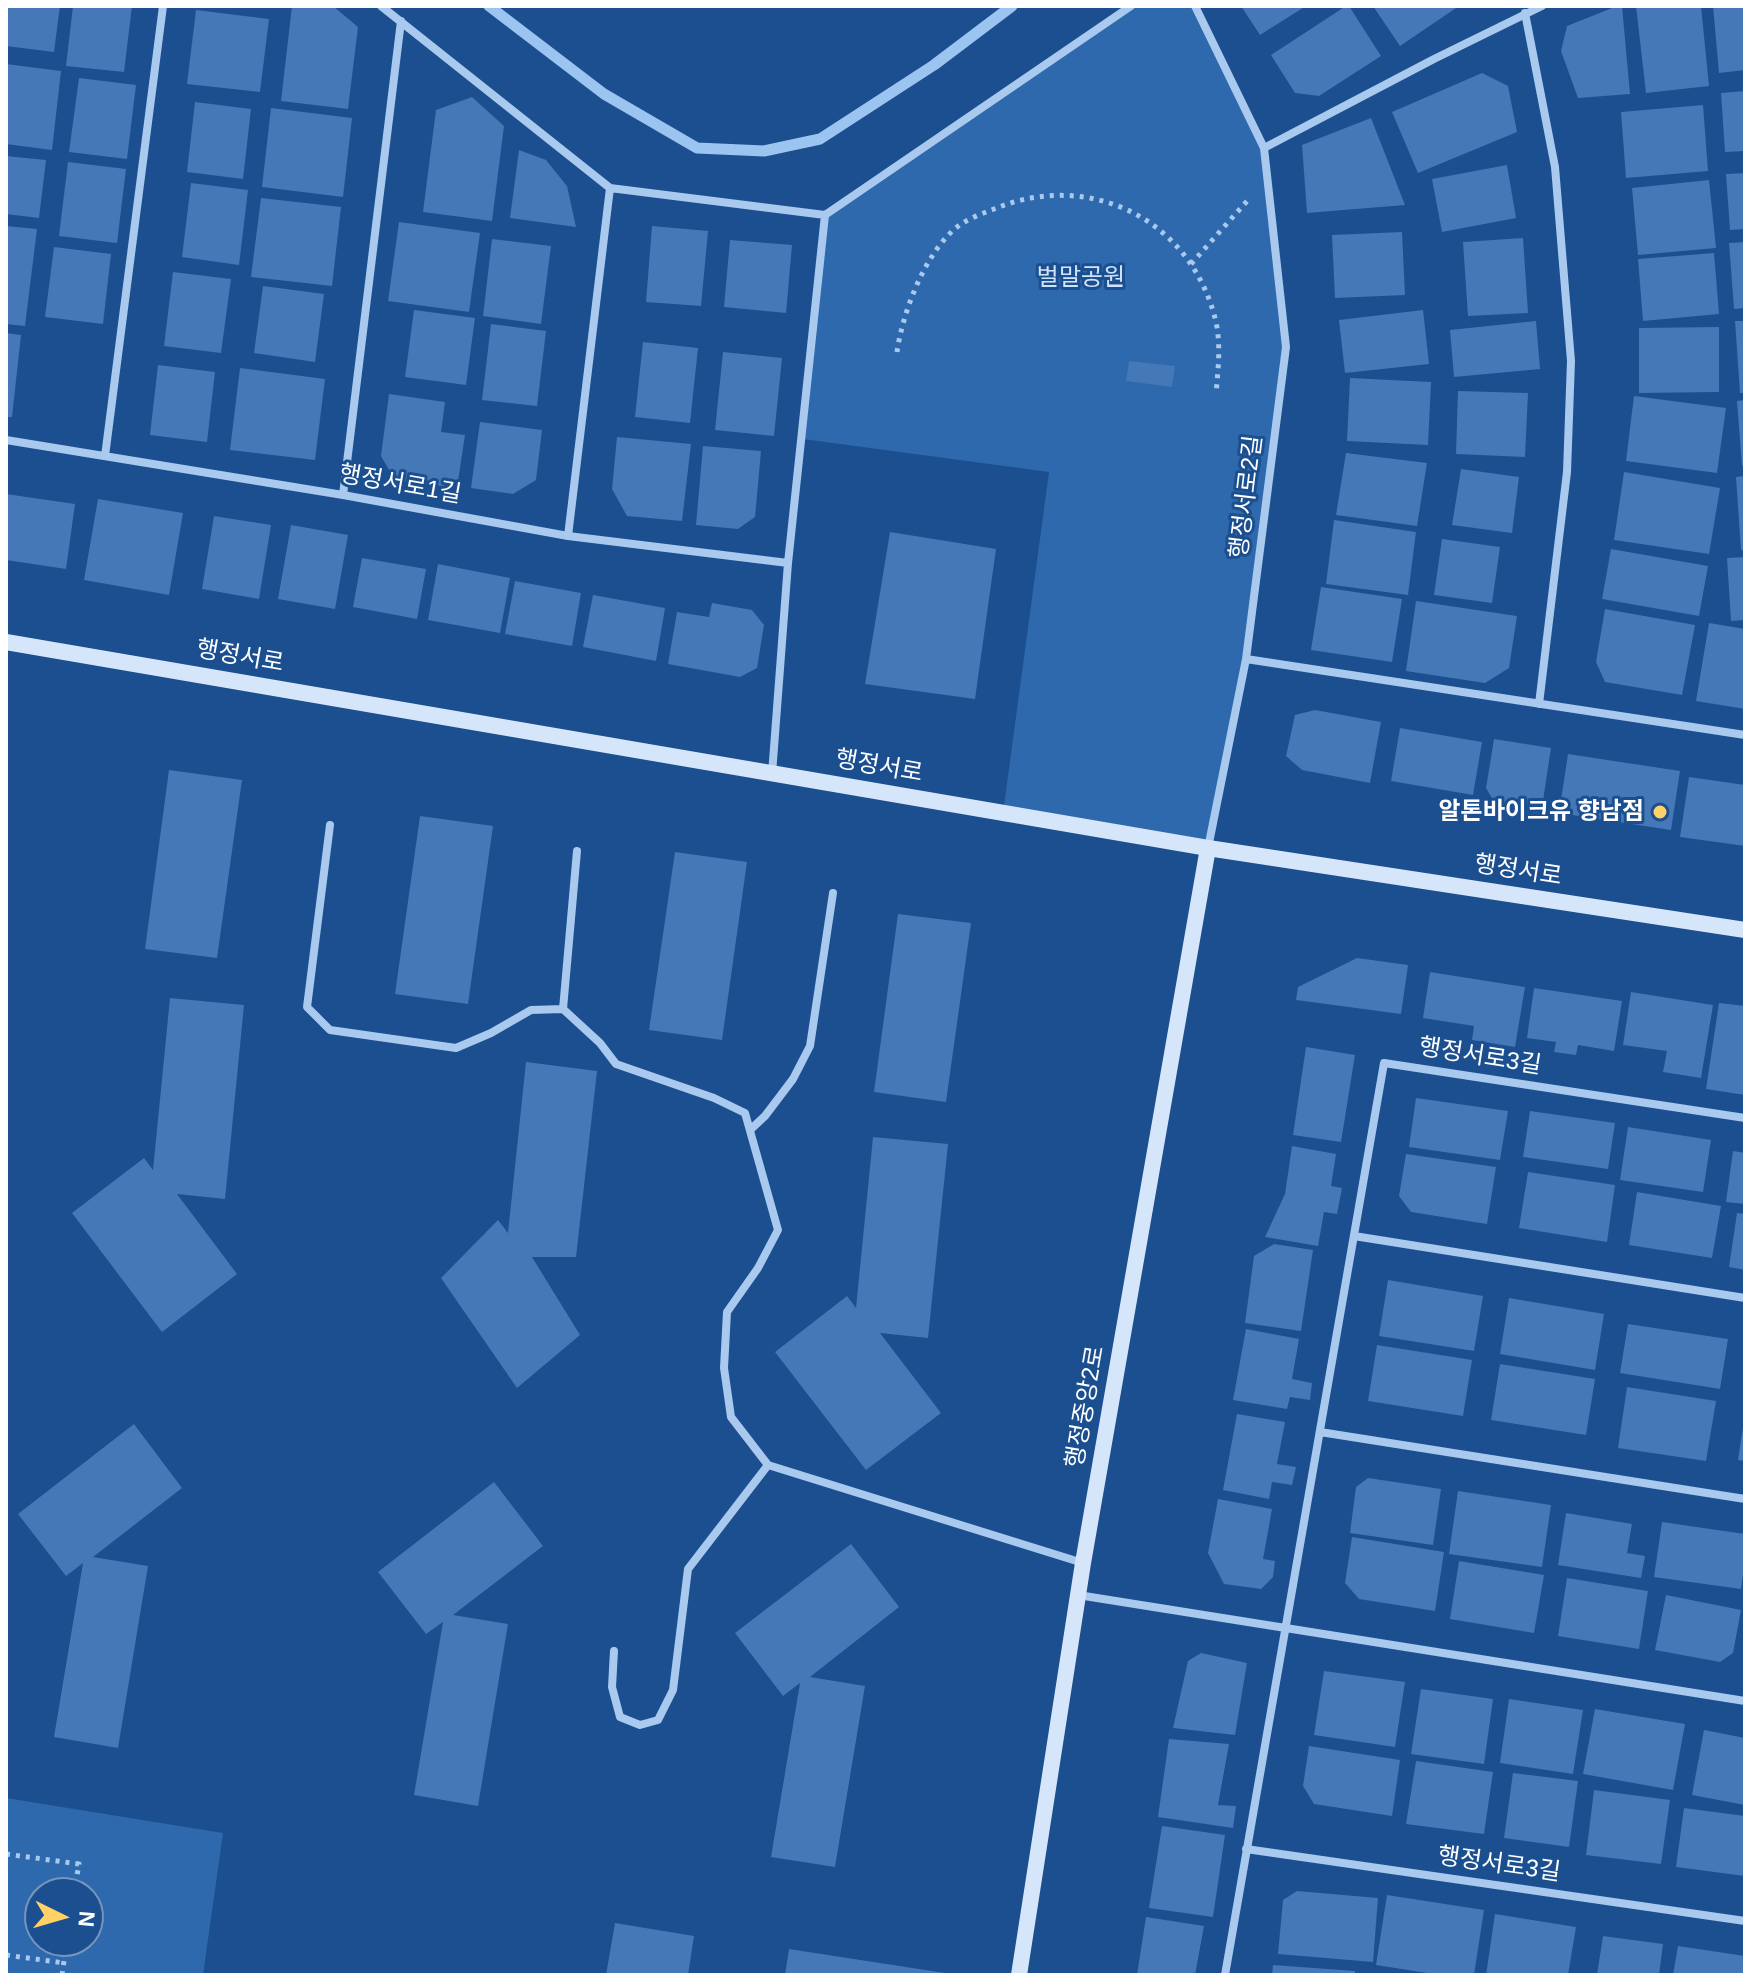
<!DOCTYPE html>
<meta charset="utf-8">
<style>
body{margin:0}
#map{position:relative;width:1751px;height:1981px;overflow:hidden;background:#1b4f8f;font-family:Arial,sans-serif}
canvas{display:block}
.frame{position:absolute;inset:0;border:8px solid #fff;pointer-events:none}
.north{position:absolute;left:24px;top:1877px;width:80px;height:80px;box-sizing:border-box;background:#1b4f8f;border:2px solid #7695bc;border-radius:50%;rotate:95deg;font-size:22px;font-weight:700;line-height:32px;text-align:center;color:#fff}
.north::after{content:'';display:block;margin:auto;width:28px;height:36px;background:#ffd166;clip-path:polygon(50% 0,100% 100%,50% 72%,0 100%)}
</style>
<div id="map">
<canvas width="1751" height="1981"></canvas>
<div class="frame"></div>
<div class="north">N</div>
</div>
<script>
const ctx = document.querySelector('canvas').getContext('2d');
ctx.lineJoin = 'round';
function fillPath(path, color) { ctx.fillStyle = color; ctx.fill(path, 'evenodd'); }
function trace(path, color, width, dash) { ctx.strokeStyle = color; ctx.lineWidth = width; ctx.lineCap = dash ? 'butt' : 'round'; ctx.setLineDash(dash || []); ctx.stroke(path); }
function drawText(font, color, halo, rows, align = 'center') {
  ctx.font = font + ' Arial,"Noto Sans KR",sans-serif'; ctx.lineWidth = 6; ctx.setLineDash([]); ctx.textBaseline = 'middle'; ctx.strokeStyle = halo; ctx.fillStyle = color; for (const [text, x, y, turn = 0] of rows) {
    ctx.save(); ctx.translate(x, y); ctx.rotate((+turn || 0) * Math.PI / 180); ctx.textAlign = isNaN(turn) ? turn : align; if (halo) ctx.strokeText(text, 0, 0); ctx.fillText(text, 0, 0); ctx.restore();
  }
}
fillPath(new Path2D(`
 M1131 6H1195L1264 148 1286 347 1246 659 1208 848 1003 813 1049 472 803 439 825 215Z
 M6 1798 223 1833 203 1975H6ZM40 1893H88V1941H40Z`), '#2e69ad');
trace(new Path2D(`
 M489 6 604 94 697 148 764 151 820 139 934 65 1012 6`), '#9cc4f0', 11);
fillPath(new Path2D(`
 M6 6H60L54 52 6 46Z
 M73 6H132L124 72 66 66Z
 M292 6H333L358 27 348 109 281 101Z
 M1241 6H1306L1260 35Z
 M1346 6H1349L1381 56 1319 96 1295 93 1271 55Z
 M1373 6H1459L1400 46Z
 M1617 6H1622L1630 94 1578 98 1561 51 1567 26Z
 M1636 6H1701L1709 86 1646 93Z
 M1713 6H1745V70L1719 73Z
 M196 10 269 19 260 92 187 84Z
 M6 64 61 71 52 150 6 144Z
 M1482 73 1508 86 1517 132 1418 173 1392 112Z
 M79 78 136 85 127 159 69 152Z
 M1745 91V151L1725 152 1721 93Z
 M472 97 504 126 492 221 423 212 436 110Z
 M195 102 251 109 243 179 187 172Z
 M1703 105 1708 171 1626 178 1621 112Z
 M271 108 352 118 343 197 262 187Z
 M1371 118 1405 205 1307 213 1302 145Z
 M519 150 546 160 567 186 576 227 510 218Z
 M6 156 46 160 39 218 6 214Z
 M68 162 126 169 117 243 59 236Z
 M1507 165 1516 218 1442 232 1432 179Z
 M1745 173V229L1730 230 1726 174Z
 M1709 180 1716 248 1638 255 1632 188Z
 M191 183 248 190 239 265 182 257Z
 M261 198 341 207 332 286 251 277Z
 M399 222 480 233 469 312 388 301Z
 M6 226 37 229 25 326 6 324Z
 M652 226 708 231 701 306 646 302Z
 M1402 232 1405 295 1335 298 1332 235Z
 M1523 238 1528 313 1468 316 1463 242Z
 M492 239 551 246 541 324 483 316Z
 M730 240 792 245 786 313 724 307Z
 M1745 242V308L1734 309 1729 243Z
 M54 247 111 254 103 324 45 317Z
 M1714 253 1719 314 1643 321 1638 259Z
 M173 272 231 279 221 353 164 346Z
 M263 286 324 294 315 362 254 353Z
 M414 310 475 318 466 385 405 377Z
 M1423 310 1429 364 1345 373 1339 320Z
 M1536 321 1540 369 1454 377 1450 330Z
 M1735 321H1745V393H1740Z
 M491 324 546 331 537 406 482 400Z
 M1719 327V392L1639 393V328Z
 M6 333 21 335 12 417H6Z
 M643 342 698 348 690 423 635 417Z
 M723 352 782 358 774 436 715 430Z
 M1129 361 1175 366 1172 387 1126 381Z
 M158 365 215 372 207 442 150 435Z
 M240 368 325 379 315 460 230 450Z
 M1350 378 1431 382 1428 445 1347 441Z
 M1458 391 1528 393 1525 457 1456 454Z
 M389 394 445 402 441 432 465 435 457 488 395 480 381 456Z
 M1634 396 1726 408 1717 473 1626 461Z
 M1745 400V466H1742L1737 401Z
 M480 422 542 430 536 480 513 494 471 488Z
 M617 437 691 444 682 521 627 516 612 489Z
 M703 446 761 451 755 517 738 529 696 525Z
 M1346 453 1427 463 1417 526 1336 515Z
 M1461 469 1519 477 1512 533 1452 525Z
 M1624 472 1720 488 1709 554 1614 540Z
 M1745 476V550H1741L1736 477Z
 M6 494 75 504 66 569 6 560Z
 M98 499 183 513 169 595 84 580Z
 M214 516 271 525 259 599 202 589Z
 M1334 520 1416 532 1408 595 1326 584Z
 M291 525 348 535 335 609 278 599Z
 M890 532 996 549 975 699 865 684Z
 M1442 539 1500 547 1492 603 1434 595Z
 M1611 549 1708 566 1699 616 1602 599Z
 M1745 557V620L1731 621 1727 558Z
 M362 558 426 569 417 619 353 607Z
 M438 564 510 578 500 633 428 620Z
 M515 581 581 593 572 646 505 634Z
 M1321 587 1402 599 1392 662 1311 650Z
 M593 595 665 608 656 661 583 647Z
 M1416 601 1517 616 1509 668 1485 683 1406 671Z
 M712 603 752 610 764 625 757 668 740 677 668 664 677 612 709 617Z
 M1605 609 1695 625 1682 695 1605 682 1596 662Z
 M1709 623 1745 629V709L1696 701Z
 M1315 710 1381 722 1370 783 1302 770 1286 756 1295 715Z
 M1400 728 1482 742 1473 795 1391 781Z
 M1494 739 1551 748 1541 814 1497 807 1486 788Z
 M1568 754 1680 771 1671 830 1559 813Z
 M169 770 242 780 217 958 145 949Z
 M1689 777 1745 785V846L1680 837Z
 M420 816 493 826 468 1004 395 994Z
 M675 852 747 862 722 1040 649 1030Z
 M898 914 971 923 946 1102 874 1092Z
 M1357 958 1408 965 1401 1014 1296 1000 1298 987Z
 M1430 972 1525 987 1515 1047 1472 1040 1474 1026 1423 1018Z
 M1534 988 1622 1001 1614 1051 1578 1045 1576 1055 1554 1052 1556 1042 1527 1038Z
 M1631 992 1713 1005 1701 1078 1663 1072 1667 1051 1623 1045Z
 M170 998 244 1005 225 1199 177 1194 237 1274 162 1332 72 1213 144 1158 153 1170Z
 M1719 1003 1745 1006V1095L1706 1089Z
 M1306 1047 1355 1055 1341 1142 1293 1135Z
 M526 1062 597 1071 576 1257H532L580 1335 517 1388 441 1278 498 1220 508 1233Z
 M1416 1098 1508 1111 1500 1160 1409 1147Z
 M1530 1111 1615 1123 1608 1169 1523 1157Z
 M1628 1127 1711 1140 1703 1192 1620 1180Z
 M873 1137 948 1144 928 1338 880 1333 941 1413 866 1470 775 1352 847 1296 856 1308Z
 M1292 1146 1336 1154 1331 1186 1342 1188 1337 1214 1324 1212 1318 1246 1265 1237 1285 1194Z
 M1733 1151 1745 1153V1204L1726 1202Z
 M1406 1154 1496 1167 1487 1224 1411 1212 1399 1196Z
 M1528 1172 1615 1185 1607 1242 1519 1228Z
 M1637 1192 1721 1206 1712 1258 1629 1245Z
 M1737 1213 1745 1214V1270L1729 1267Z
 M1274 1244 1313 1250 1301 1331 1245 1323 1254 1256Z
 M1388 1280 1483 1296 1474 1351 1379 1336Z
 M1509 1298 1604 1314 1595 1370 1500 1354Z
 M1628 1324 1728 1339 1720 1389 1620 1373Z
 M1246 1329 1299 1339 1292 1379 1312 1383 1310 1400 1290 1397 1287 1409 1233 1400Z
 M1377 1345 1472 1360 1463 1416 1368 1401Z
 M1500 1364 1595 1379 1586 1435 1491 1420Z
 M1627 1387 1716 1401 1706 1461 1618 1448Z
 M1237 1414 1285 1422 1277 1464 1296 1467 1292 1485 1272 1482 1269 1499 1223 1490Z
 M134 1424 182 1488 93 1557 148 1566 118 1748 54 1737 83 1563 66 1576 18 1514Z
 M1743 1427 1745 1428V1461L1738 1460Z
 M1368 1478 1441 1489 1433 1545 1350 1533 1356 1487Z
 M494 1482 543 1546 453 1615 508 1624 478 1806 414 1795 443 1622 426 1634 378 1572Z
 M1458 1491 1551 1505 1542 1567 1449 1554Z
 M1218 1499 1272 1509 1263 1559 1275 1561 1273 1577 1261 1589 1224 1584 1208 1553Z
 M1566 1513 1632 1524 1627 1553 1645 1556 1641 1578 1558 1565Z
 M1662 1522 1745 1534V1560L1741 1589 1654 1577Z
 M1352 1537 1444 1552 1435 1611 1359 1599 1345 1583Z
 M851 1544 899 1607 810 1677 865 1686 835 1867 771 1857 800 1683 783 1696 735 1633Z
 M1459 1561 1544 1575 1534 1633 1450 1619Z
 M1567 1578 1648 1591 1639 1649 1558 1636Z
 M1666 1595 1741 1610 1733 1653 1720 1662 1655 1650Z
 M1201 1653 1247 1663 1235 1735 1173 1728 1188 1661Z
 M1324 1671 1405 1682 1395 1747 1314 1735Z
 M1421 1689 1493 1699 1484 1764 1411 1754Z
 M1509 1699 1583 1710 1573 1774 1500 1763Z
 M1595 1709 1685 1724 1673 1790 1583 1774Z
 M1704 1730 1745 1738V1805L1692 1795Z
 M1169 1739 1229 1744 1218 1805 1236 1806 1233 1828 1158 1817Z
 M1309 1746 1400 1760 1392 1816 1314 1804 1303 1786Z
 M1416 1761 1493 1772 1484 1834 1406 1824Z
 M1513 1773 1578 1781 1569 1847 1504 1838Z
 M1594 1790 1670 1800 1661 1864 1586 1855Z
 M1684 1808 1745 1816V1876L1676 1867Z
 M1162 1826 1225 1835 1213 1917 1149 1908Z
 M1297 1891 1378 1898 1373 1962 1278 1954 1283 1900Z
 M1387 1895 1484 1910 1474 1975H1440L1376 1965Z
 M1495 1914 1576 1927 1568 1975H1486Z
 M1146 1917 1204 1926 1195 1975H1137Z
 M615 1923 694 1936 688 1975H606Z
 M1603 1936 1663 1944 1659 1975H1597Z
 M1678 1946 1745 1956V1975H1673Z
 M789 1949 945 1973V1975H785Z
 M1273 1965 1355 1971V1975H1272Z`), '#4478b7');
trace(new Path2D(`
 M1191 264 1248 200
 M897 352C903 311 926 249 961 224 971 218 983 213 994 209 1090 169 1192 220 1216 322 1221 346 1218 370 1216 394
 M6 1854 79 1864 74 1893
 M6 1955 64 1963
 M62 1975 67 1941`), '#a9c9ee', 5, [4, 6]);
trace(new Path2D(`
 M381 6 610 188 825 215
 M1195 6 1264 148 1286 347 1246 659 1208 848
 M1525 13 1555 167 1571 361 1567 472 1539 704
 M1264 148 1434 59 1542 6
 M825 215 1131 6
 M6 440 343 495 568 536 788 563
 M105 456 163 6
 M343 495 401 21
 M568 536 610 188
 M1246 659 1745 735
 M772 774 788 563 825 215
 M330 825 307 1007 330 1030 456 1048 491 1033 531 1010 563 1009 600 1043 616 1064 714 1098 745 1113 778 1230 758 1268 727 1312 724 1368 731 1417 768 1465 1083 1563
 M563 1009 577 851
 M750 1130 765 1116 793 1079 810 1046 833 893
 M1354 1236 1745 1298
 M1320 1432 1745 1499
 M1078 1595 1745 1701
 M614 1651 612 1687 620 1717 640 1725 658 1720 673 1690 688 1569 768 1465
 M1246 1849 1745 1921
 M1225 1975 1384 1063 1745 1118`), '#a9c9ee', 8);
trace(new Path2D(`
 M6 642 1208 848 1745 930
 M1019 1975 1083 1563 1208 848`), '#d6e6fa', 16);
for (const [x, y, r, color] of [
 [1660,812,8,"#ffd166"]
]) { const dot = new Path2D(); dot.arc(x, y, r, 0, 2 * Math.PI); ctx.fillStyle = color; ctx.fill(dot); trace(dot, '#1b4f8f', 3); }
drawText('24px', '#cfe3fa', '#1b4f8f', [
 ["벌말공원",1081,278]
]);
drawText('24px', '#fff', '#1b4f8f', [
 ["행정서로1길",400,485,10],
 ["행정서로2길",1247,497,-83],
 ["행정서로",240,657,10],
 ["행정서로",879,767,10],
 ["행정서로",1518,871,9],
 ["행정서로3길",1480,1057,9],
 ["행정중앙2로",1086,1407,-80],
 ["행정서로3길",1499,1865,8]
]);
drawText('bold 24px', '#fff', '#1b4f8f', [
 ["알톤바이크유 향남점",1644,812]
], 'right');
</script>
